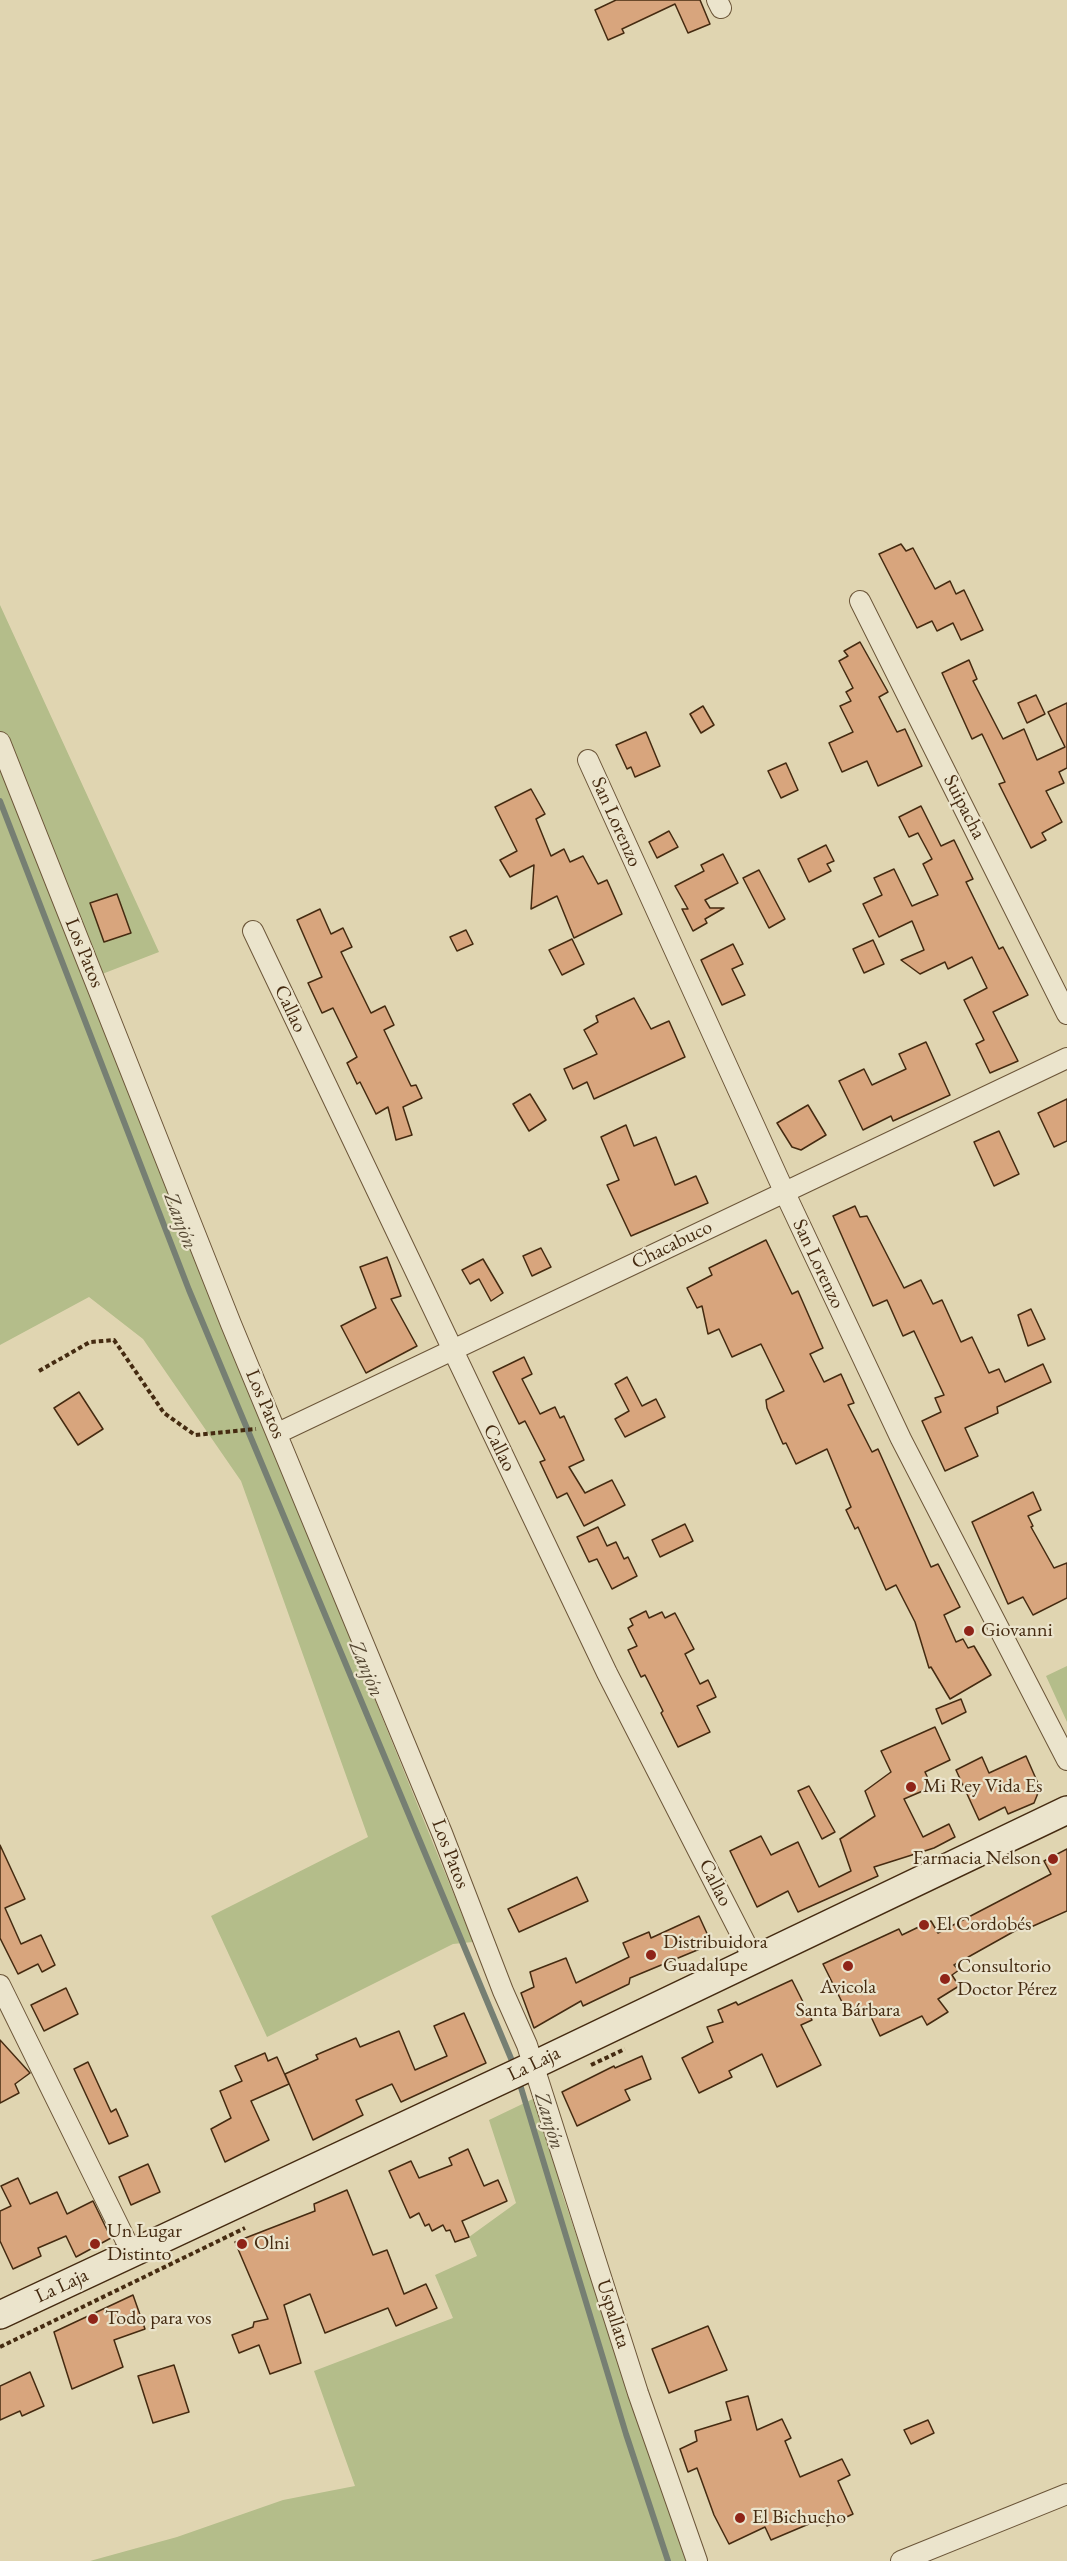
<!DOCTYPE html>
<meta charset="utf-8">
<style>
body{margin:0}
canvas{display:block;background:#e0d5b1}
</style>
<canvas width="1067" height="2561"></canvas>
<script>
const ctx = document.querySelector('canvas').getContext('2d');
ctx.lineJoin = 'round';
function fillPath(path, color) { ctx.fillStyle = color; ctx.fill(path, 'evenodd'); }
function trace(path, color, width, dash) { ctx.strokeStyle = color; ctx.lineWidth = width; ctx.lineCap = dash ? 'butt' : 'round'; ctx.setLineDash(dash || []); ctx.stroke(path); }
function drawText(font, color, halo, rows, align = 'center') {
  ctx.font = font + ' "EB Garamond",serif'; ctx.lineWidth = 4.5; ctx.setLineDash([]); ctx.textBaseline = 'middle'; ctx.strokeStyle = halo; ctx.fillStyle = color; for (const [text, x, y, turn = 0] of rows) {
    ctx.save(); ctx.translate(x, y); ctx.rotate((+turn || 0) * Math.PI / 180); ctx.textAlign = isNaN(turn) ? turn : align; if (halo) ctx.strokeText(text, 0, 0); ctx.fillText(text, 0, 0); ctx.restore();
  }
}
fillPath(new Path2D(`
 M0 605 159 952 84 981 473 1942 453 1944 267 2037 211 1916 368 1837 241 1481 143 1339 89 1297 0 1345Z
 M1067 1666V1722L1046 1676Z
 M539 2096 562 2193 686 2561H90L177 2537 283 2500 355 2486 314 2371 453 2318 435 2275 477 2256 469 2237 516 2203 489 2120Z`), '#b4bd8a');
trace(new Path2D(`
 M0 801 189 1290 515 2068
 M519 2081 626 2434 668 2561`), '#767f73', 6);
const building = new Path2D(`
 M616 0H700L710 24 688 33 675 4 622 29 624 33 608 40 595 10Z
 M901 544 906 551 913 548 935 589 950 581 956 594 964 590 983 630 961 640 953 623 937 631 932 621 917 628 879 554Z
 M860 642 888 692 879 697 897 732 905 729 922 766 878 786 867 761 842 772 829 743 853 732 840 706 851 701 846 692 853 688 839 661 848 656 844 651Z
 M969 660 977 679 973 681 1003 739 1024 729 1037 760 1065 747 1048 712 1067 703V768L1059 772 1064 783 1046 791 1062 822 1042 833 1046 840 1031 848 999 784 1005 782 982 734 972 739 942 673Z
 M1036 695 1045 714 1027 723 1018 703Z
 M703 706 714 725 701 733 690 714Z
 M646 732 660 766 635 777 631 767 627 769 616 745Z
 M786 763 798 790 781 798 768 771Z
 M531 789 545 814 536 819 551 856 564 849 570 862 583 856 598 884 607 880 622 914 574 938 557 896 531 909 534 865 510 877 500 860 517 851 495 807Z
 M921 806 941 846 954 840 973 879 966 882 999 949 1003 947 1028 995 993 1012 1018 1061 990 1073 976 1044 984 1040 964 1000 987 988 972 957 948 969 945 962 920 974 901 960 924 950 912 921 879 937 863 904 882 895 874 878 894 869 912 906 938 895 923 864 932 859 918 833 909 837 899 817Z
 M669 831 678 847 657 858 649 842Z
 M826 845 834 861 827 864 831 871 809 882 798 859Z
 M723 854 738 883 705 900 710 908H724L705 919 707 923 693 931 682 909H688L675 886 704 871 701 865Z
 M759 870 785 919 769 928 743 878Z
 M117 894 131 933 104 942 90 903Z
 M320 909 331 934 343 928 352 947 341 952 371 1013 385 1006 394 1025 384 1030 411 1086 416 1085 422 1098 403 1107 412 1135 396 1140 388 1107 376 1114 360 1082 357 1084 347 1063 357 1057 333 1008 322 1013 308 983 322 977 297 920Z
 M466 930 473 944 457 951 450 937Z
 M572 939 584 964 562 975 549 950Z
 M873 940 884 964 864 973 853 949Z
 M733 944 743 964 732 969 745 995 722 1005 701 960Z
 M634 998 651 1029 669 1021 685 1057 594 1099 587 1082 573 1089 564 1069 597 1054 584 1030 598 1022 596 1016Z
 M926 1042 950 1095 893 1121 891 1116 863 1130 839 1081 864 1069 872 1085 906 1069 899 1054Z
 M530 1094 546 1120 529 1131 513 1104Z
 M1067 1099V1141L1054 1147 1038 1113Z
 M808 1105 826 1135 801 1150 792 1147 777 1123Z
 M626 1125 634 1146 656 1137 675 1185 696 1176 708 1203 631 1236 607 1185 619 1180 601 1137Z
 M999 1131 1019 1174 994 1186 974 1142Z
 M855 1206 860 1217 867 1216 904 1288 921 1280 933 1304 942 1300 961 1342 972 1337 989 1373 999 1369 1005 1382 1043 1364 1051 1382 997 1407 998 1413 965 1428 978 1456 945 1471 922 1421 941 1412 935 1398 944 1395 914 1331 903 1336 887 1300 873 1306 833 1216Z
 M766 1240 792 1294 798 1291 823 1348 810 1354 824 1382 841 1374 854 1403 848 1405 872 1452 878 1449 931 1567 938 1564 960 1607 944 1615 956 1642 963 1639 968 1648 974 1646 991 1675 950 1699 931 1667 929 1668 915 1622 896 1585 886 1590 858 1527 855 1529 846 1510 851 1507 827 1449 796 1464 786 1443 783 1444 767 1408 766 1400 784 1391 761 1344 732 1357 719 1329 708 1334 702 1306 697 1308 687 1288 712 1275 709 1268Z
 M541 1248 551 1267 532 1276 523 1256Z
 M387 1257 401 1296 391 1299 417 1346 366 1373 341 1326 376 1308 360 1267Z
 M483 1259 503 1293 491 1301 479 1279 470 1284 462 1270Z
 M1031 1309 1045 1339 1028 1346 1018 1315Z
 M524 1357 532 1374 522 1379 540 1414 555 1407 560 1418 564 1416 584 1460 569 1467 585 1493 612 1480 625 1505 584 1526 567 1493 557 1498 540 1462 545 1460 525 1421 519 1424 493 1372Z
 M627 1377 642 1406 656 1399 665 1417 625 1437 615 1419 629 1411 615 1384Z
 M79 1392 103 1429 78 1445 54 1408Z
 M1033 1492 1041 1510 1028 1516 1033 1526 1031 1527 1054 1568 1067 1563V1598L1033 1615 1023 1597 1008 1604 972 1522Z
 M685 1524 693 1541 660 1557 652 1540Z
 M598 1527 607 1546 616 1542 624 1559 628 1557 637 1576 612 1589 597 1559 589 1562 577 1537Z
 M646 1611 649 1618 662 1612 665 1618 675 1613 694 1649 685 1654 700 1684 708 1680 716 1697 697 1706 710 1732 678 1747 661 1713 663 1711 645 1675 641 1677 628 1650 637 1646 628 1628 633 1625 630 1619Z
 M961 1699 966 1712 942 1724 936 1709Z
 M935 1727 950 1760 925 1772 932 1787 904 1799 923 1837 949 1824 955 1837 934 1848 874 1867 878 1876 798 1912 788 1891 757 1907 730 1851 761 1836 771 1855 798 1842 819 1887 851 1871 840 1839 875 1816 865 1791 891 1772 881 1751Z
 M1026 1756 1040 1788 1034 1803 1008 1814 1005 1807 979 1820 956 1770 982 1757 989 1773Z
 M809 1786 835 1832 822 1839 798 1791Z
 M0 1845 25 1899 5 1908 21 1944 41 1935 55 1965 42 1972 38 1964 18 1974 0 1938Z
 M1067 1849V1911L1031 1927 1029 1923 954 1965 959 1970 952 1975 959 1986 938 1999 948 2012 927 2025 922 2016 880 2036 867 2008 855 2014 851 2007 846 2010 823 1964 899 1929 902 1935 931 1921 938 1933 1051 1874 1044 1861Z
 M577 1877 588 1901 519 1932 508 1909Z
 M699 1916 710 1940 707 1946 630 1978 629 1984 583 2006 581 2001 534 2028 521 1993 534 1987 530 1972 566 1958 576 1983 629 1957 623 1943 649 1932 651 1938Z
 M792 1980 812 2020 801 2025 821 2065 777 2087 762 2054 729 2071 732 2077 699 2093 682 2058 713 2042 707 2027 723 2022 718 2010 736 2002 738 2005Z
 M66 1988 78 2014 44 2031 31 2005Z
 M464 2013 486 2063 401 2102 392 2084 356 2100 363 2115 313 2140 285 2074 318 2059 316 2055 356 2038 360 2047 399 2031 415 2070 447 2056 434 2026Z
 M0 2040 30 2073 15 2084 19 2093 0 2103Z
 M265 2053 268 2061 277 2057 289 2084 251 2101 269 2140 225 2162 211 2129 231 2118 220 2091 242 2081 235 2066Z
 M642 2056 651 2079 625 2090 630 2100 577 2126 562 2092 614 2066 615 2068Z
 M88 2062 111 2112 116 2109 128 2136 109 2144 74 2069Z
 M468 2149 484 2186 498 2180 507 2201 462 2221 469 2237 455 2242 450 2230 446 2231 443 2225 432 2231 429 2224 425 2226 419 2213 410 2218 389 2171 411 2161 419 2178 452 2165 449 2158Z
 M148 2164 160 2192 131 2205 119 2177Z
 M18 2178 30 2204 57 2192 67 2214 93 2201 111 2238 76 2257 66 2236 38 2248 41 2256 13 2269 0 2241V2211L11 2206 1 2186Z
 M347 2190 373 2255 387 2250 404 2294 426 2284 437 2308 396 2326 388 2308 325 2333 310 2294 284 2305 301 2363 270 2374 259 2345 239 2353 232 2335 253 2327 254 2322 268 2319 235 2242 315 2211 314 2204Z
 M133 2295 145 2329 114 2340 123 2367 72 2389 54 2332Z
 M708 2326 727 2370 669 2393 652 2349Z
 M174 2365 189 2412 153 2423 138 2376Z
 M30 2372 44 2406 22 2416 20 2411 0 2420V2386Z
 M748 2396 757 2430 782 2419 791 2438 785 2441 800 2477 842 2459 850 2475 838 2481 853 2514 827 2526 823 2518 771 2540 765 2527 729 2544 714 2515 697 2468 688 2472 680 2449 697 2441 695 2431 731 2420 726 2402Z
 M928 2420 934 2433 911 2444 904 2430Z`);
fillPath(building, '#d8a57d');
trace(building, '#452b11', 1.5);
const minor = new Path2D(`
 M717 0 721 8
 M860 601 1067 1014
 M0 742 231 1324 442 1833 503 1991 527 2045 638 2393 697 2561
 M588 760 784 1191 901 1439 1067 1760
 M253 931 607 1673 754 1960
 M278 1433 1067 1058
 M0 1985 132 2253
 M901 2561 1067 2494`);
const secondary = new Path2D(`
 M0 2315 534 2065 1067 1810`);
trace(minor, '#6c5639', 22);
trace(secondary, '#452b11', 30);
trace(new Path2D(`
 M39 1371 90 1342 114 1340 164 1413 195 1435 256 1429
 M591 2065 625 2049
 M0 2347 245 2228`), '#452b11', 4, [4.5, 3]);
trace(minor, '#ebe4cc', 20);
trace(secondary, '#ebe4cc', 27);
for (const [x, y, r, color] of [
 [969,1631,6,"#8f2418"],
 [911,1787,6,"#8f2418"],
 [1053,1859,6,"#8f2418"],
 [924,1925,6,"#8f2418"],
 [651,1955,6,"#8f2418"],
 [848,1966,6,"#8f2418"],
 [945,1979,6,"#8f2418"],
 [95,2244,6,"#8f2418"],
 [242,2244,6,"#8f2418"],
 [93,2319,6,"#8f2418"],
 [740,2518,6,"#8f2418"]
]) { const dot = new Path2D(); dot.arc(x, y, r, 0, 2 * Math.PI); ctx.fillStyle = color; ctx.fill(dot); trace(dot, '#ebe4cc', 2); }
drawText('20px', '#452b11', '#ebe4cc', [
 ["Suipacha",964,807,63],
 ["San Lorenzo",616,822,66],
 ["Los Patos",84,953,68],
 ["Callao",290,1009,65],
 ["Chacabuco",672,1245,-26],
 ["San Lorenzo",818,1264,65],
 ["Los Patos",265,1404,67],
 ["Callao",499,1448,64],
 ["Los Patos",450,1854,69],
 ["Callao",715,1883,63],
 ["La Laja",534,2064,-26],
 ["La Laja",62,2286,-25],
 ["Uspallata",613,2314,72]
]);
drawText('20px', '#452b11', '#ebe4cc', [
 ["Giovanni",981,1631],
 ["Mi Rey Vida Es",923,1787],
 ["Farmacia Nelson",1041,1859,"right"],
 ["El Cordobés",936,1925],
 ["Distribuidora",663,1943],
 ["Guadalupe",663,1966],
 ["Consultorio",957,1967],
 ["Doctor Pérez",957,1990],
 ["Avicola",848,1988,"center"],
 ["Santa Bárbara",848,2011,"center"],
 ["Un Lugar",107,2232],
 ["Distinto",107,2255],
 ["Olni",254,2244],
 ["Todo para vos",105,2319],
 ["El Bichucho",752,2518]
], 'left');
drawText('italic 21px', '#554732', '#ebe4cc', [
 ["Zanjón",180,1221,69],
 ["Zanjón",366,1669,67],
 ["Zanjón",549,2121,73]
]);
</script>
